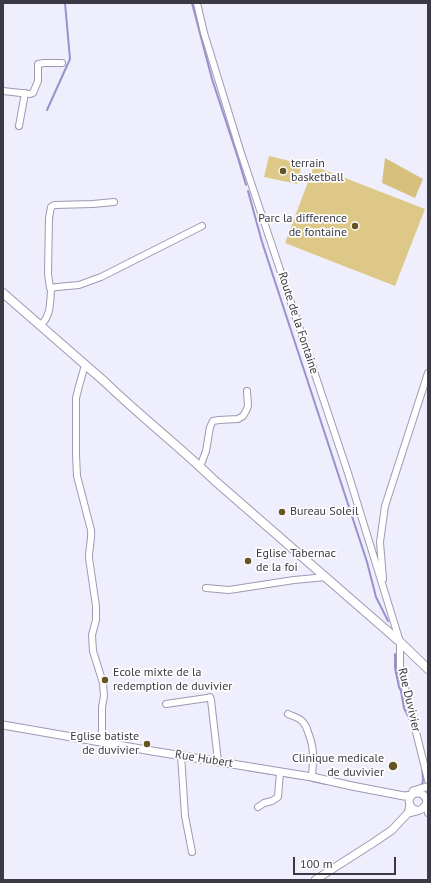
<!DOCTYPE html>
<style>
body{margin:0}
#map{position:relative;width:431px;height:883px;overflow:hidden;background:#efeefd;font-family:"PT Sans",sans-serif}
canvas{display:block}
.frame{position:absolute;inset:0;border:4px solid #3b3a44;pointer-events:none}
.scale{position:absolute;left:293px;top:857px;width:103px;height:18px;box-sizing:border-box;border:2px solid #3b3a44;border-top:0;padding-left:5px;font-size:12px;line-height:14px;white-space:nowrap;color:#3b3a44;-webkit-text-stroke:3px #fdfdfd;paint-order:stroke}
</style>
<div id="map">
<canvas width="431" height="883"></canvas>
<div class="frame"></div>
<div class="scale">100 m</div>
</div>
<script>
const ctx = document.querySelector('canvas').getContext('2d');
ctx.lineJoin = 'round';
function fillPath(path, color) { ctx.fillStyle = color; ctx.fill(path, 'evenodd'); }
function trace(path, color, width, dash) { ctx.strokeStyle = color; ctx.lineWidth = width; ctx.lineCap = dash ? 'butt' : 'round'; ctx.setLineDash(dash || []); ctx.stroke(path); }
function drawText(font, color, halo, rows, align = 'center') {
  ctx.font = font + ' "PT Sans",sans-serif'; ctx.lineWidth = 3.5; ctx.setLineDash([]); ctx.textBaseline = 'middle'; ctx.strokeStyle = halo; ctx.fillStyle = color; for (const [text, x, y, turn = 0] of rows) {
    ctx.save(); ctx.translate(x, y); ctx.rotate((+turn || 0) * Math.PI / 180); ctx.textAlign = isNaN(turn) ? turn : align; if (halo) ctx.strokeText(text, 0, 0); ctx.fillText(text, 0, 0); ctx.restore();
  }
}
fillPath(new Path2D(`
 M269 156 302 164 297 184 264 177Z
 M314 166 425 209 395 286 285 243Z`), '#dec888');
fillPath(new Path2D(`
 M385 158 423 179 415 198 382 183Z`), '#d7bf7d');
trace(new Path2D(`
 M192 3 212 79 238 158 246 185
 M229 106 247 163
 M47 110 70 59 65 3
 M248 191 262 242 367 562 376 597 388 621
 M395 654V668L399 687 401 691 404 708 410 720
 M247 770 304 779
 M312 781 326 784
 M421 786 423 781 422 765`), '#9991ce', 2);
const minor = new Path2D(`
 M197 3 204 33 240 150 348 473 400 642V668L428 780
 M3 91 30 94 33 93 38 81V64L44 63H62
 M19 126 25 93
 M50 288 48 274 49 218 51 207 54 205 93 204 114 202
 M41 325C51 315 50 303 51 290L50 288 57 287 79 285 101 277 202 226
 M85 365 79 386 76 398V455L77 476 91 530C92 539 89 548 89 558L96 606V620L92 635 93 651 103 683 104 696 102 707V731L101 742
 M200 467 206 451 210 427 213 421 219 420 238 419 243 416 246 411 248 406 247 391
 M383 579 380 542 385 506 428 373
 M206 588 229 590 294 580 326 577
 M166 704 207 698 210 697 211 700 218 761
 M288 714C292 716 298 717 302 721 305 724 307 728 308 732 315 750 313 758 312 777
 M181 755 185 816 192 852
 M426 804 428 813
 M258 807 264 803 272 801 278 797 280 772`);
const tertiary = new Path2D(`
 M3 725 152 751 312 777 352 786 404 796 412 795
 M413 791 426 787
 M408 813C412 812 421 811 423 808 431 801 424 790 413 794L409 799C409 804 411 809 416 810
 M315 880 373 843 392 830 408 813 410 805`);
const secondary = new Path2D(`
 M3 293 105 382C140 416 179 446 214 480L400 642 428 669`);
trace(minor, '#9d9ab2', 8);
trace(tertiary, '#9d9ab2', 9);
trace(secondary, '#9d9ab2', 10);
trace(minor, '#fff', 6);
trace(tertiary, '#fff', 7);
trace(secondary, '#fff', 8);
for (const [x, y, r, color] of [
 [283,171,4,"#655421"],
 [355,226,4,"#655421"],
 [282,512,4,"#655421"],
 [248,561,4,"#655421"],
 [105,680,4,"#655421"],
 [147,744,4,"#655421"],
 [393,766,5,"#655421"]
]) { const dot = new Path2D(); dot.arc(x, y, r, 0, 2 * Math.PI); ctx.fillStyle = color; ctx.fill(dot); trace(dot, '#fdfdfd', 1.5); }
drawText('12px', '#3b3a44', '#fdfdfd', [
 ["terrain",291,164],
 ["basketball",291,178],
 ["Parc la difference",347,219,"right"],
 ["de fontaine",347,233,"right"],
 ["Bureau Soleil",290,512],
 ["Eglise Tabernac",256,554],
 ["de la foi",256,568],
 ["Ecole mixte de la",113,673],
 ["redemption de duvivier",113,687],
 ["Eglise batiste",139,737,"right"],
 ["de duvivier",139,751,"right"],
 ["Clinique medicale",384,759,"right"],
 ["de duvivier",384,773,"right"]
], 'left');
drawText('12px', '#3b3a44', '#fdfdfd', [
 ["Route de la Fontaine",298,323,72],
 ["Rue Duvivier",409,700,77],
 ["Rue Hubert",204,759,9]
]);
</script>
